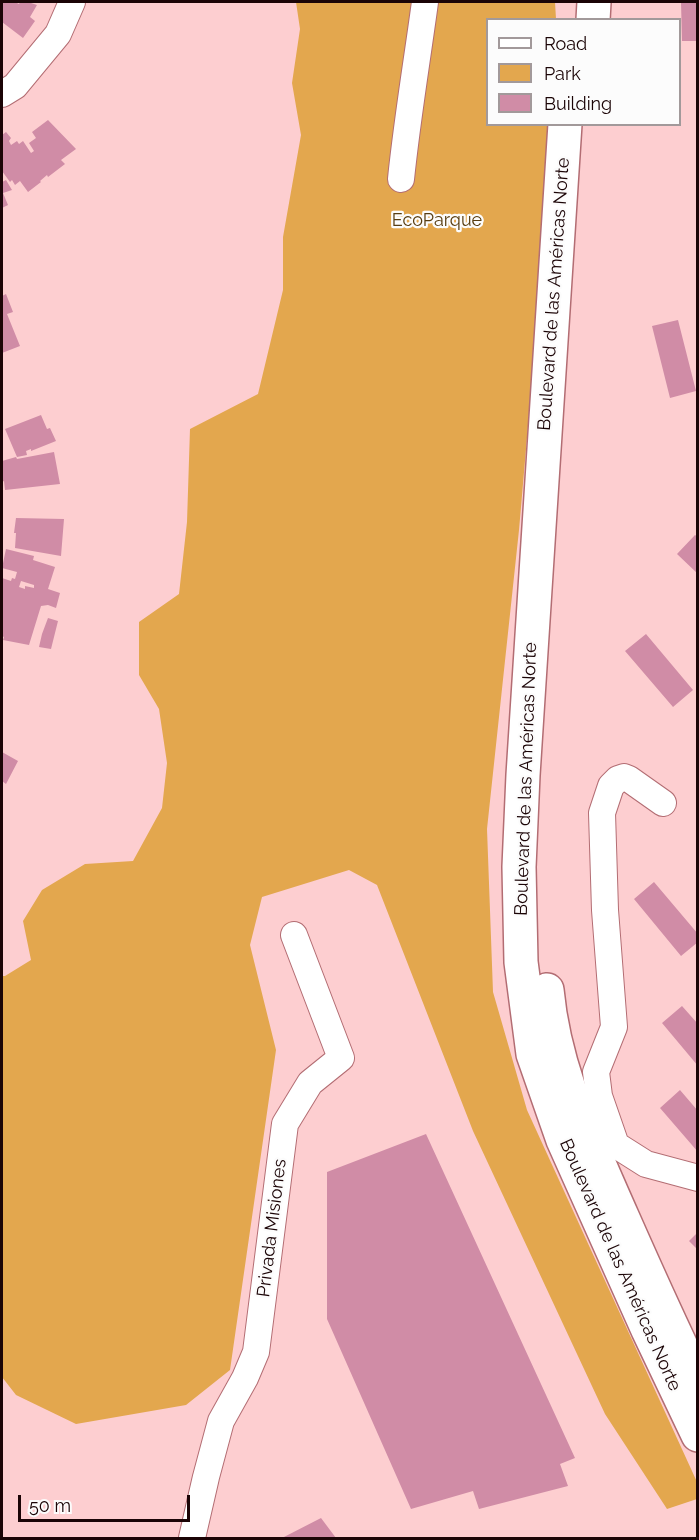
<!DOCTYPE html>
<meta charset="utf-8">
<style>
body{margin:0}
#map{position:relative;width:699px;height:1540px;overflow:hidden;background:#fdced0;font-family:Raleway,sans-serif}
canvas{display:block}
.frame{position:absolute;inset:0;border:3px solid #1b0406;pointer-events:none}
.legend{position:absolute;left:486px;top:18px;width:195px;height:108px;box-sizing:border-box;background:#fcfcfc;border:2px solid #a2999a;margin:0;padding:8px 10px;list-style:none;font-size:18px;color:#1b0406}
.legend li{display:flex;align-items:center;gap:12px;height:30px}
.legend b{width:30px;border:2px solid #a2999a}
.scale{position:absolute;left:18px;top:1495px;width:172px;height:27px;box-sizing:border-box;border:3px solid #1b0406;border-top:0;padding-left:8px;font-size:18px;line-height:21px;white-space:nowrap;color:#1b0406;-webkit-text-stroke:4px #fcfcfc;paint-order:stroke}
</style>
<div id="map">
<canvas width="699" height="1540"></canvas>
<div class="frame"></div>
<ul class="legend">
<li><b style="height:8px;background:#fff"></b>Road</li>
<li><b style="height:16px;background:#e3a74e"></b>Park</li>
<li><b style="height:16px;background:#d08ca6"></b>Building</li>
</ul>
<div class="scale">50 m</div>
</div>
<script>
const ctx = document.querySelector('canvas').getContext('2d');
ctx.lineJoin = 'round';
function fillPath(path, color) { ctx.fillStyle = color; ctx.fill(path, 'evenodd'); }
function trace(path, color, width, dash) { ctx.strokeStyle = color; ctx.lineWidth = width; ctx.lineCap = dash ? 'butt' : 'round'; ctx.setLineDash(dash || []); ctx.stroke(path); }
function drawText(font, color, halo, rows, align = 'center') {
  ctx.font = font + ' Raleway,sans-serif'; ctx.lineWidth = 4.5; ctx.setLineDash([]); ctx.textBaseline = 'middle'; ctx.strokeStyle = halo; ctx.fillStyle = color; for (const [text, x, y, turn = 0] of rows) {
    ctx.save(); ctx.translate(x, y); ctx.rotate((+turn || 0) * Math.PI / 180); ctx.textAlign = isNaN(turn) ? turn : align; if (halo) ctx.strokeText(text, 0, 0); ctx.fillText(text, 0, 0); ctx.restore();
  }
}
fillPath(new Path2D(`
 M296 2H555L556 19 488 20V124L554 125 519 530 487 829 493 992 527 1110 697 1482V1499L667 1509 605 1414 473 1131 377 885 349 870 262 897 250 945 276 1050 230 1370 186 1405 76 1424 16 1395 2 1377V976H5L31 960 23 921 42 890 85 864 133 861 162 808 167 763 159 709 139 675V622L179 594 187 522 190 429 258 394 283 290V237L301 135 292 83 300 29Z`), '#e3a74e');
fillPath(new Path2D(`
 M2 2H15L19 4 20 2H28L37 5 30 17 35 21 23 38 2 22Z
 M681 2H698V41H682Z
 M48 120 76 149 61 160 65 164 48 177 47 175 40 181 41 182 28 192 20 181 15 185 12 180 10 182 2 171V135L6 132 11 138 9 141 11 145 17 141 19 144 23 141 31 153 34 151 29 143 36 138 32 132Z
 M6 180 12 190 3 193 8 205 2 208V182Z
 M6 294 13 312 7 314 20 346 2 353V296Z
 M678 320 696 391 670 398 652 326Z
 M41 415 47 429 50 428 56 441 31 451V449L26 451 27 455 17 457 5 429Z
 M54 452 60 484 5 490 4 481 2 482V461L16 457 17 459Z
 M16 518 64 519 61 556 15 548 16 533H14Z
 M695 535 698 537V574L677 554Z
 M6 549 34 556 33 560 55 567 48 589 60 593 56 608 48 605 41 606 29 645 3 640 4 637 2 636V578L11 581 12 578 15 579 17 572 2 568ZM21 581 34 585V588L25 586V589L19 587Z
 M48 618 58 621 51 649 39 647 42 634Z
 M646 634 693 690 673 707 625 651Z
 M2 752 18 761 6 784 2 781Z
 M654 882 698 934V942L681 956 634 899Z
 M682 1006 698 1024V1066L662 1023Z
 M680 1090 698 1111V1152L660 1108Z
 M426 1134 575 1458 560 1464 568 1486 479 1509 473 1491 411 1509 327 1319V1172Z
 M698 1232V1250L689 1241Z
 M321 1518 336 1538H282Z`), '#d08ca6');
const minor = new Path2D(`
 M2 94 15 86 58 34 72 2
 M401 179C407 120 417 61 425 2
 M663 803 629 779 624 777 618 779 611 786 602 813 605 910 614 1027 596 1072 599 1096 616 1145 646 1164 698 1178
 M192 1538 206 1477 221 1421 245 1378 256 1352 285 1124 310 1083 341 1058 294 935`);
const major = new Path2D(`
 M593 20 594 2
 M565 124 523 775 519 867 521 962 533 1054 563 1140 648 1330 698 1435
 M547 990C554 1066 584 1129 614 1198 641 1259 668 1321 698 1381`);
trace(minor, '#b36d73', 28);
trace(major, '#b36d73', 36);
trace(minor, '#fff', 26);
trace(major, '#fff', 33);
drawText('18px', '#583d11', '#fcfcfc', [
 ["EcoParque",437,221]
]);
drawText('18px', '#1b0406', '#fcfcfc', [
 ["Boulevard de las Américas Norte",554,294,-86],
 ["Boulevard de las Américas Norte",526,779,-88],
 ["Privada Misiones",272,1228,-83],
 ["Boulevard de las Américas Norte",620,1265,66]
]);
</script>
